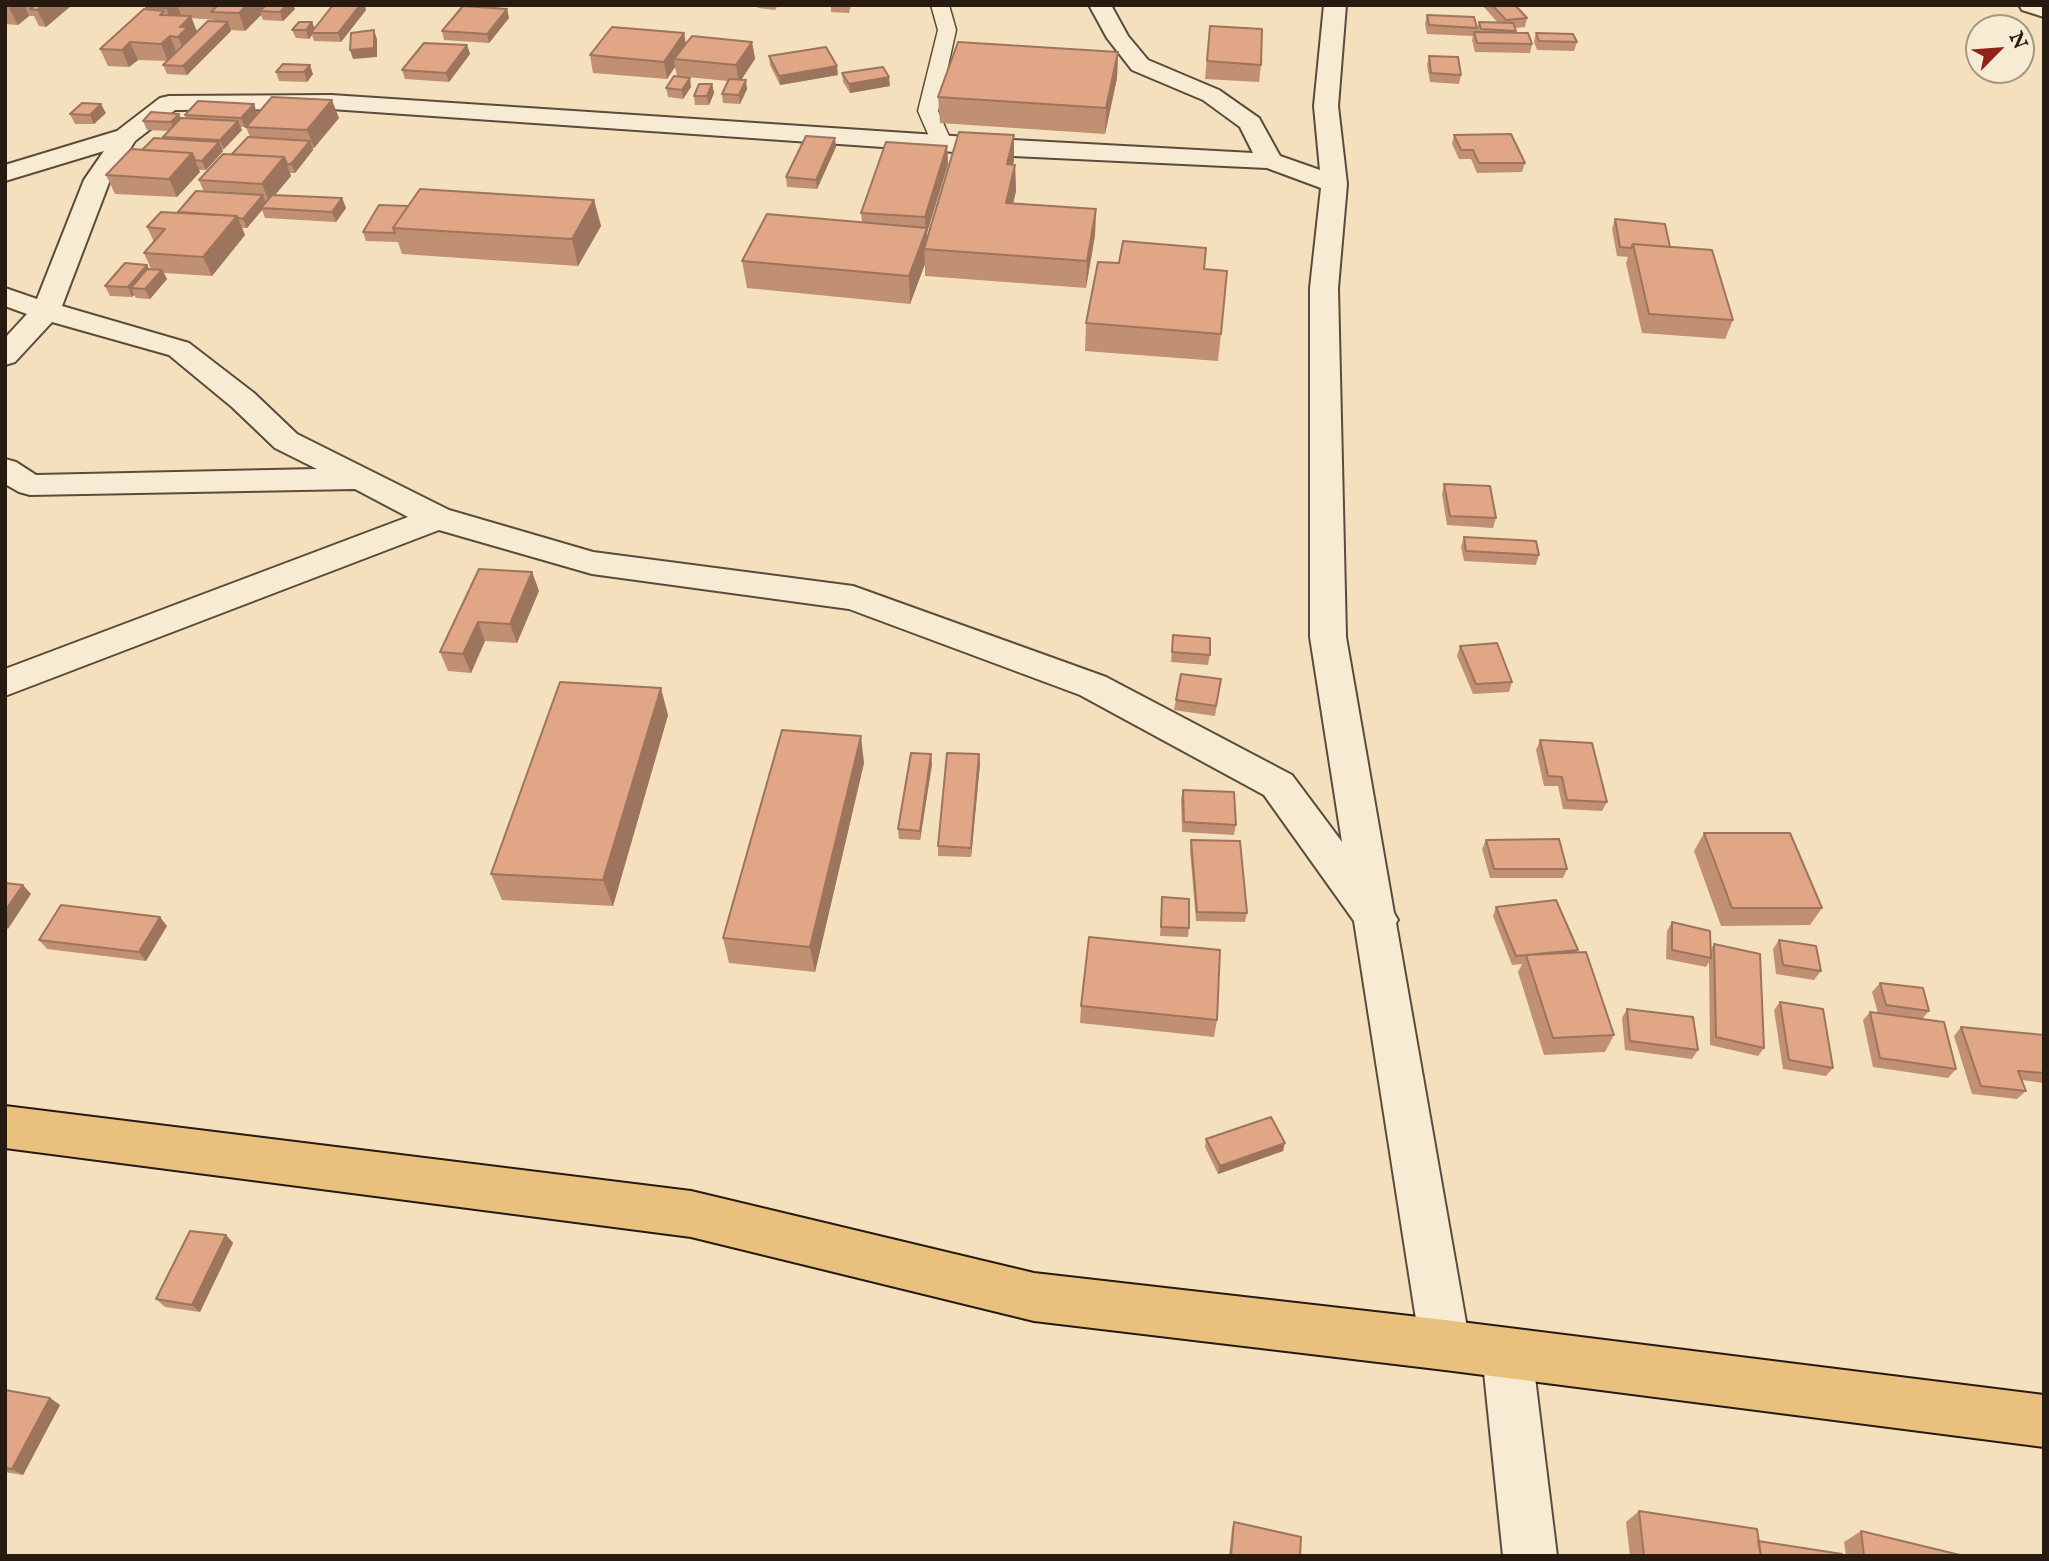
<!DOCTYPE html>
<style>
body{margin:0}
#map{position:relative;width:2049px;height:1561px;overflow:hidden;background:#f4e0bd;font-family:"IM FELL English",serif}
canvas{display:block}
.frame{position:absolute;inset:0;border:7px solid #261a11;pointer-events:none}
.north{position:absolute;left:1965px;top:14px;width:70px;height:70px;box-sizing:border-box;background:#f8ebd4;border:2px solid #a49786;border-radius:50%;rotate:65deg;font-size:19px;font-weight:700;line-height:28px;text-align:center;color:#261a11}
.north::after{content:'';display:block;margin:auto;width:24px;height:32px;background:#8f2418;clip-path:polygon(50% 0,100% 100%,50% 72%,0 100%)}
</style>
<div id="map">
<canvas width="2049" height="1561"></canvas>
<div class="frame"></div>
<div class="north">N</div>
</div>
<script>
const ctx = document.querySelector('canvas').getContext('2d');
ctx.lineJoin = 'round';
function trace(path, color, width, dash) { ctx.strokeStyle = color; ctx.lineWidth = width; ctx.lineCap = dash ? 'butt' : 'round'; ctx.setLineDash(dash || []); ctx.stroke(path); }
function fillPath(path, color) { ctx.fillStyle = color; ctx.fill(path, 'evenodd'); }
const lane = new Path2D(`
 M931 5H949L956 30 938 111 952 143 949 147H935L932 143 918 111 938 30Z`);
const street = new Path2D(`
 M1089 5H1111L1128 36 1148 60 1219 90 1259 118 1280 156 1320 170 1314 106 1324 5H1346L1338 106 1347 184 1338 288 1346 637 1394 913 1398 920 1396 923 1470 1345 1463 1363 1445 1370 1427 1363 1420 1345 1354 921 1264 795 1080 695 849 609 592 574 439 530 5 696V669L408 517 355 489 30 495 19 492 5 484V459L16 462 36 475 317 469 275 448 232 407 169 355 52 322 15 362 5 365V338L27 314 5 306V288L37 299 84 180 104 151 5 181V165L117 131 160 98 169 96 331 95 1013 140 1253 153 1240 127 1203 100 1132 70 1107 38ZM331 109 1013 156 1267 168 1321 188 1310 288V637L1342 842 1292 775 1106 677 853 586 593 552 449 510 297 434 254 393 189 343 62 306 110 180 135 141 175 110Z
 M2019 5H2044V17L2022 10Z
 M1507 1328 1525 1335 1532 1353 1557 1556H1503L1482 1353 1489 1335Z`);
const highway = new Path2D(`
 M5 1106 691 1191 1034 1273 1445 1320 2044 1395V1447L1445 1370 1034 1321 691 1237 5 1148Z`);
trace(lane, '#5a4c3c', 3);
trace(street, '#5a4c3c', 4);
trace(highway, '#261a11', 4);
fillPath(lane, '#f8ebd4');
fillPath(street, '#f8ebd4');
fillPath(highway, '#eac07e');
fillPath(new Path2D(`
 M5 5H72L46 27 39 26 34 16H29L18 25 5 24Z
 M148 5H304L303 7H294L295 9 283 21 263 20 261 15 245 31 231 30V31L187 75 167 74 163 65 167 61 138 60 129 67 108 66 100 49 147 9 146 7ZM191 18 215 20V22L197 32Z
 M474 5H498L497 8 507 9 509 18 489 43 444 40 442 31 474 7Z
 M757 5H778L775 10 758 8Z
 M831 5H851L849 13 831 12Z
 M1482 5H1515L1527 18 1525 27 1515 28V33L1532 44 1530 53 1475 52 1472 40 1473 36 1427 34 1425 24 1427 15 1477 28 1476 32 1479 22 1498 23Z
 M366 10 341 42 314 41 312 35 309 39 296 38 292 30 312 22 315 28Z
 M1210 26 1261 65 1259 82 1205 79Z
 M684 33 686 44 752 42 755 59 741 80 747 89 740 104 723 103 722 94 728 81 677 76 675 67 667 79 593 73 590 55Z
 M1536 33 1577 42 1574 51 1537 50 1534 42Z
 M467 45 470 54 449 82 405 79 402 70Z
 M1118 52 1117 78 1105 134 940 123 938 97Z
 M769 56 838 75 780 85 770 65Z
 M1429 56 1461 75 1459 84 1430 82 1427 65Z
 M283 64 313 74 307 82 279 81 276 72Z
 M842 73 890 86 850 93 843 82Z
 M712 84 714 93 709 105H695L694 96Z
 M691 87 683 99 668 97 666 88Z
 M254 104 257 114 339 118 314 148H313V150L295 173H290L291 176 275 195 342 198 346 208 336 222 265 218 262 210 247 228H242L245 235 212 276 164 273 167 279 150 299 136 298 134 295 132 297 110 296 105 286 147 265 149 269H151L144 253 154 242 147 227 178 212 204 192 199 180 232 154 250 137 246 127H240L242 130 224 149H222L223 151 206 170H199L200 172 177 197 115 194 106 175 142 150 164 138 163 137 168 131 147 130 143 121 186 118 185 115Z
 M106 113 94 124H75L70 114Z
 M1014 135 1013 165H1015L1016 191 1013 203 1096 209 1095 235 1086 288 925 276V264L910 304 747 288 742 261 862 222 861 213 947 146 948 164 927 233V238Z
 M1454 135 1525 163 1522 172 1477 173 1471 159H1459L1452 144Z
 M836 147 817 189 787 187 786 177Z
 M594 200 601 226 578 266 402 254 398 242 366 241 363 232 408 206Z
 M1615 219 1670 247 1733 320 1725 339 1642 333 1626 263 1628 257 1617 256 1612 229Z
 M1086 323 1221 334 1218 361 1085 351Z
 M1444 484 1496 518 1493 528 1447 525 1442 494Z
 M1464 537 1539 555 1536 565 1464 561 1461 547Z
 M532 572 539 591 517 643 485 641 471 673 448 671 440 652Z
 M1173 635 1210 655 1208 665 1171 662Z
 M1460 646 1512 682 1509 692 1473 694 1457 656Z
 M1221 679 1215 716 1174 710 1176 700Z
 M668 715 613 906 502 900 491 874Z
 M1540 740 1607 802 1602 811 1563 809 1558 786H1544L1536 750Z
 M979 754 980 764 971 857 938 856V846Z
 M864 763 815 972 729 963 723 938Z
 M932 764 920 840 899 839 898 829Z
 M1183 790 1236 825 1234 835 1182 832 1181 799Z
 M1704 833 1822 908 1810 925 1721 926 1694 851Z
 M1191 840 1247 913 1245 922 1196 921 1190 850Z
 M1486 840 1567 869 1563 878H1490L1482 849Z
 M1162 897 1189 928 1188 937 1160 936Z
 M1496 907 1578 950 1576 953 1614 1035 1605 1052 1544 1055 1518 972 1522 964 1512 965 1493 916Z
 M1672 922 1711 949 1714 944 1764 1048 1758 1056 1710 1045 1709 962 1706 967 1666 959 1667 931Z
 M167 926 146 961 47 949 39 940Z
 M1779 940 1821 971 1814 980 1776 974 1773 949Z
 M1880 983 1929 1011 1922 1019 1956 1069 1948 1078 1873 1067 1863 1020 1870 1012 1878 1013 1872 992Z
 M1780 1002 1833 1068 1826 1076 1783 1069 1774 1010Z
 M1081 1006 1217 1020 1214 1037 1080 1023Z
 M1627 1009 1698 1050 1692 1059 1625 1050 1622 1018Z
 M1961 1027 2044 1035V1083L2022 1080 2026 1091 2017 1099 1972 1094 1954 1036Z
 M1206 1139 1283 1151 1218 1174 1205 1147Z
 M226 1235 233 1243 200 1312 165 1307 156 1299Z
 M5 1390 50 1398 60 1405 23 1475 5 1472Z
 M1639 1511 1758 1541 1843 1556H1630L1626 1522Z
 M1234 1522 1300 1556H1229L1232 1528Z
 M1861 1531 1964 1556H1846L1844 1542Z`), '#c18f72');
fillPath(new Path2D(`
 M12 5H24L29 16 18 25 9 8Z
 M43 5H72L46 27 37 10Z
 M169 5H177L182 17 173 26 166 8Z
 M247 5H267L260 11 261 15 245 31 239 13Z
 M287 5H293L295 9 283 21 280 12Z
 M360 5H365L366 10 341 42 338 33Z
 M507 9 509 18 489 43 487 34Z
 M191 16 198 34 185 54 178 37 180 27Z
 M228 22 231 31 187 75 183 66Z
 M312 22 315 31 311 33 312 35 309 39 306 30Z
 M374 30 377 39V57L353 59 350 50Z
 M684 33 687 51 674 59 675 67 667 79 664 62Z
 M170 36 177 54 168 61 161 44Z
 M130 42 138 60 129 67 122 50Z
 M752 42 755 59 739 83 736 65Z
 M467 45 470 54 449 82 446 73Z
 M1118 52 1117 78 1105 134 1106 108Z
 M310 65 313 74 307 82 304 72Z
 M837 66 838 75 780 85 779 76Z
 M889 77 890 86 850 93 849 84Z
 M690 78 691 87 683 99 682 90Z
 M746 80 747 89 740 104 739 95Z
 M712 84 714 93 709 105 707 96Z
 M332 100 339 118 314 148 307 130Z
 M101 104 106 113 94 124 90 115Z
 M254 104 257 114 245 128 241 118Z
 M179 114 183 123 175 131 171 122Z
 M238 121 242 130 224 149 220 140Z
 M1014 135V161L1007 191V164Z
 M835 138 836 147 817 189 816 180Z
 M310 141 313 150 295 173 291 164Z
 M219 142 223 151 206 170 202 161Z
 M947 146 948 164 927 233 928 250 924 249 925 264 910 304 909 276 926 231 925 217Z
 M192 153 200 172 177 197 169 179Z
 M284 157 291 176 269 202 262 184Z
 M1015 165 1016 191 1007 229 1006 203Z
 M263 195 266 205 261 208 262 210 247 228 243 219Z
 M342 198 346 208 336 222 332 212Z
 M594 200 601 226 578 266 572 239Z
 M1096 209 1095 235 1086 288 1087 261Z
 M237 216 245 235 212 276 203 257Z
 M147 265 152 274 131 288 134 295 132 297 128 287Z
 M162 270 167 279 150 299 145 289Z
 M532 572 539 591 517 643 510 624Z
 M478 622 485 641 471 673 463 654Z
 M661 688 668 715 613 906 603 880Z
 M861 736 864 763 815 972 810 947Z
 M931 754 932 764 920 840V831Z
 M979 754 980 764 971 857V848Z
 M23 885 31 894 8 929 5 926V911Z
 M160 917 167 926 146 961 139 952Z
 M1285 1143 1283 1151 1218 1174 1220 1166Z
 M226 1235 233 1243 200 1312 192 1305Z
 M50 1398 60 1405 23 1475 12 1469Z`), '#9d745d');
const building = new Path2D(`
 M36 5H43L37 10 30 9Z
 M148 5H169L166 8 146 7Z
 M218 5H247L239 13 211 12Z
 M266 5H287L280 12 260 11Z
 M333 5H360L338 33H311Z
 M1492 5H1515L1527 18 1506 20Z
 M463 6 507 9 487 34 442 31Z
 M144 9 164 11 160 15 191 16 180 27H188L178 37 170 36 161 44 130 42 122 50 100 49Z
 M1427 15 1474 17 1477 28 1429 25Z
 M208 21 228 22 183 66 163 65Z
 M299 22H312L306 30H292Z
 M1479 22 1513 23 1516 31 1481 29Z
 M1210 26 1262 29 1261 65 1207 61Z
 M612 27 684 33 664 62 590 55Z
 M374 30V48L350 50 351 33Z
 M1474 32 1528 33 1532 44 1477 43Z
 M1536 33 1573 34 1577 42 1539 41Z
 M692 36 752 42 736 65 674 59Z
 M958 42 1118 52 1106 108 938 97Z
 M424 43 467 45 446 73 402 70Z
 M826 47 837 66 779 76 769 56Z
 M1429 56 1458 57 1461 75 1431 73Z
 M283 64 310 65 304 72H276Z
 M883 67 889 77 849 84 842 73Z
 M674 76 690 78 682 90 666 88Z
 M729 79 746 80 739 95 722 94Z
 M699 84H712L707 96H694Z
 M272 97 332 100 307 130 246 127Z
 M198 101 254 104 241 118 185 115Z
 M82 103 101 104 90 115 70 114Z
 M151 112 179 114 171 122 143 121Z
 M181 118 238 121 220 140 163 137Z
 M959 132 1014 135 1007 164 1015 165 1006 203 1096 209 1087 261 924 249Z
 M1511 134 1525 163H1479L1473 150H1461L1454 135Z
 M806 136 835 138 816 180 786 177Z
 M248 137 310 141 291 164H287L284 157 232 154Z
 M154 138 219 142 202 161 195 160 192 153 142 150Z
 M886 142 947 146 925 217 861 213Z
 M131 149 192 153 169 179 106 175Z
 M223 154 284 157 262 184 199 180Z
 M420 189 594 200 572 239 393 228Z
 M196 191 263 195 243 219 238 218 237 216 178 212Z
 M272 195 342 198 332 212 261 208Z
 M379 205 408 206 393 228 395 233 363 232Z
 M161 212 237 216 203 257 144 253 165 229 147 227Z
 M767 214 927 228 909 276 742 261Z
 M1615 219 1665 224 1670 247 1633 244 1631 248 1620 247Z
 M1123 241 1206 248 1204 269 1227 271 1221 334 1086 323 1098 262 1119 263Z
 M1633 244 1712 250 1733 320 1649 314Z
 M125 263 147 265 128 287 105 286Z
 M147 269 162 270 145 289 131 288Z
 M1444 484 1490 486 1496 518 1450 516Z
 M1464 537 1536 541 1539 555 1466 551Z
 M479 569 532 572 510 624 478 622 463 654 440 652Z
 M1173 635 1210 638V655L1172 652Z
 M1497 643 1512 682 1476 684 1460 646Z
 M1181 674 1221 679 1216 706 1176 700Z
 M560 682 661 688 603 880 491 874Z
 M782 730 861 736 810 947 723 938Z
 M1540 740 1592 743 1607 802 1567 800 1562 777 1548 776Z
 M911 753 931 754 920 831 898 829Z
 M947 753 979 754 971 848 938 846Z
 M1183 790 1234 792 1236 825 1184 822Z
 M1704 833H1790L1822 908H1732Z
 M1559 839 1567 869H1494L1486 840Z
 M1191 840 1240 841 1247 913 1197 912Z
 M5 883 23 885 5 911Z
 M1162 897 1189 899V928L1161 927Z
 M1556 900 1578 950 1516 956 1496 907Z
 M61 905 160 917 139 952 39 940Z
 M1672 922 1710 931 1711 958 1672 950Z
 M1089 937 1220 950 1217 1020 1081 1006Z
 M1779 940 1816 946 1821 971 1783 965Z
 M1714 944 1760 954 1764 1048 1716 1037Z
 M1586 952 1614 1035 1553 1038 1526 955Z
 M1880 983 1923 988 1929 1011 1886 1005Z
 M1780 1002 1823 1009 1833 1068 1789 1060Z
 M1627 1009 1693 1017 1698 1050 1630 1041Z
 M1870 1012 1944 1022 1956 1069 1880 1058Z
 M1961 1027 2044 1035V1073L2018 1071 2026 1091 1981 1086Z
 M1271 1117 1285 1143 1220 1166 1206 1139Z
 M190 1231 226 1235 192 1305 156 1299Z
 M5 1390 50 1398 12 1469 5 1468Z
 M1639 1511 1757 1529 1761 1556H1644Z
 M1234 1522 1301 1537 1300 1556H1231Z
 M1861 1531 1964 1556H1864Z
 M1758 1541 1842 1554 1843 1556H1761Z`);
fillPath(building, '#e0a685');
trace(building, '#9d745d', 2);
</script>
